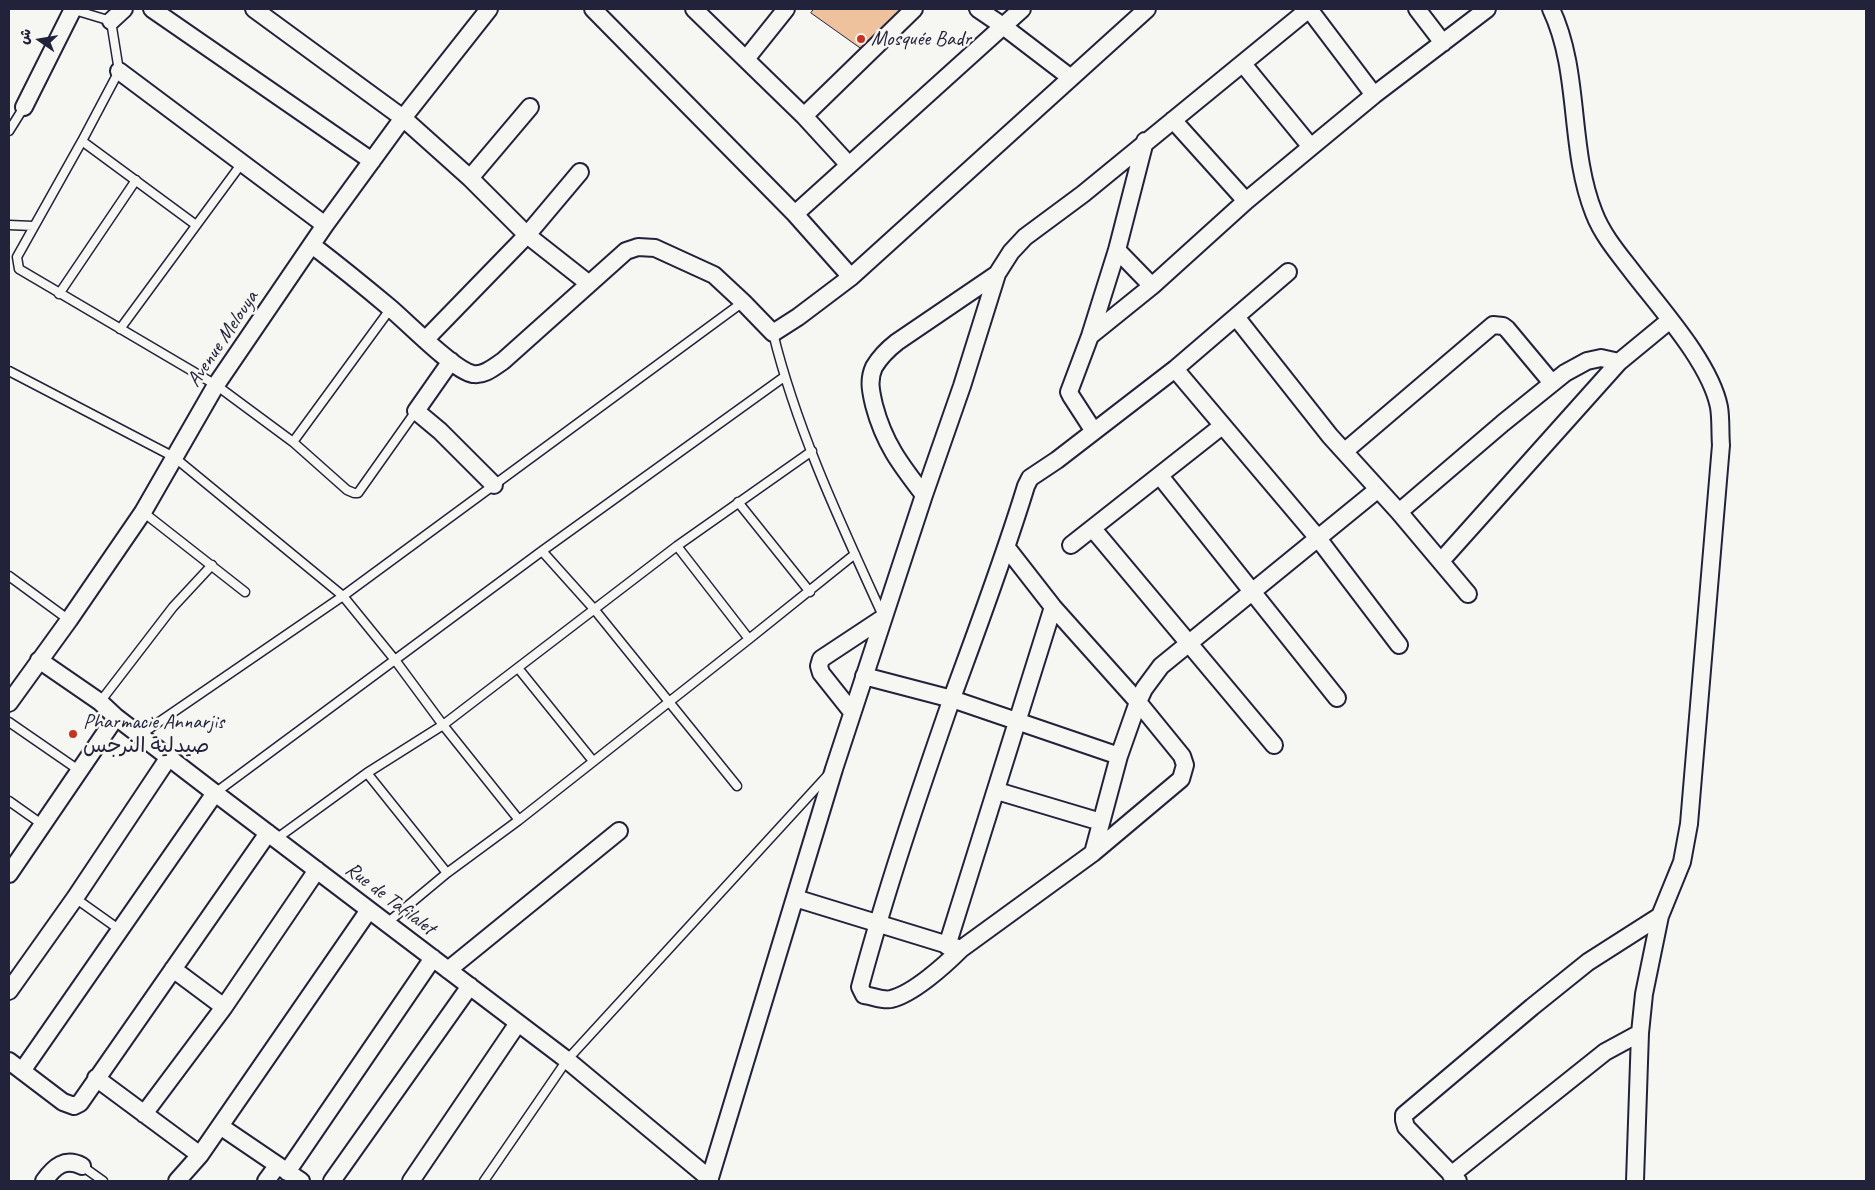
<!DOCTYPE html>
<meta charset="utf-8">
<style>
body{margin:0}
#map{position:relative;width:1875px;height:1190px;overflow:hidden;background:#f6f6f2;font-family:Caveat,"Playpen Sans Arabic",sans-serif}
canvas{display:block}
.frame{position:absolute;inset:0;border:10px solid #22223b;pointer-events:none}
.north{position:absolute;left:15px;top:15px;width:50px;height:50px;-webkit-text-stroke:4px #f6f6f2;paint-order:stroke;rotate:283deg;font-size:14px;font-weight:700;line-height:20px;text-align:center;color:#22223b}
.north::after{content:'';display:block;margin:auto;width:18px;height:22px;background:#22223b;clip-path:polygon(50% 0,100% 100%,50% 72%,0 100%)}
</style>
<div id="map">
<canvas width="1875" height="1190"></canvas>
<div class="frame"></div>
<div class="north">ش</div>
</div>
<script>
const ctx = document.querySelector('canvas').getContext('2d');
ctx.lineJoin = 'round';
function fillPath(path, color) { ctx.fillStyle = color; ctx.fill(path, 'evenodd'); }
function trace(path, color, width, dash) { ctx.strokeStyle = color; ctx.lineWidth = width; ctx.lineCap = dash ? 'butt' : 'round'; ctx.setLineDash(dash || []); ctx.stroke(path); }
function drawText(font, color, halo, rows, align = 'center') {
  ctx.font = font + ' Caveat,"Playpen Sans Arabic",sans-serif'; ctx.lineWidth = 5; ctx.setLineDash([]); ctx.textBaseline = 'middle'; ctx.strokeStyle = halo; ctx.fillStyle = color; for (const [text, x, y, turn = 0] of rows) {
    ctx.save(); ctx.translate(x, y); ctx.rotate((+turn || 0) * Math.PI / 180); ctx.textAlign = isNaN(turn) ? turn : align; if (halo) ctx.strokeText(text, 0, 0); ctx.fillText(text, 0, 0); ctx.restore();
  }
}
fillPath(new Path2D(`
 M815 9H904L863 49 812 12Z`), '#0003');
const building = new Path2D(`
 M814 9H906L863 50 811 13Z`);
fillPath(building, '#efc29e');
trace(building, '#22223b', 1);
const service = new Path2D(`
 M71 9 111 21 119 71 82 141 17 257 19 269 216 385 293 442 347 490 354 493H358L416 411
 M9 131 24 107
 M82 141 196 225
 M9 225 33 226
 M59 294 136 180
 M120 329 242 163
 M773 333C797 431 841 524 883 616
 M9 371 174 457 343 596 395 660 443 725 519 820
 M293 442 391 308
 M738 502 810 592
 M143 512 245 592
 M677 546 749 639
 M542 551 594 609 737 786
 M9 576 69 620
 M518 668 593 761
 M100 702 173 607 212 565
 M9 722 80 771
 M140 735 343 596 743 302
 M367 773 447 873
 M215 793 542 551 784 377
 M9 801 43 825
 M276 839 367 773 443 725 677 546 812 451
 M75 898 120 930
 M387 923 447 873 519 820 749 639 855 554
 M82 1166 103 1181
 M484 1181 567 1060 828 775`);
const minor = new Path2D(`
 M152 9 372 161
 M254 9 403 118 470 178 527 235 588 283
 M593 9 795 214 851 277
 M694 9 804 116 849 165
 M978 9 1003 26 1071 78
 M1309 9 1374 95
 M1417 9 1443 43
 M1551 9C1581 72 1568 148 1594 213 1602 234 1617 252 1631 270 1659 307 1710 362 1719 407 1721 419 1720 433 1721 445L1689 824 1682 862 1660 916 1644 994 1640 1033 1635 1181
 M111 21 124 9
 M746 59 786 9
 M1243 64 1311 147
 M119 71 325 225
 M24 107 73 9
 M804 116 914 9
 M1173 120 1246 201
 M470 178 530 107
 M795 214 1022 9
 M312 245C338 265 364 286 389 307 406 321 454 371 473 374 484 376 494 367 503 361L626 251 638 247 655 248 714 275 743 302 773 333 798 317 851 277 1147 9
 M1117 250 1152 286
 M1236 317 1330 436 1399 512 1468 594
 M1090 336 1152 286 1246 201 1311 147 1374 95 1487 9
 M425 340 527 235 580 172
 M451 361 416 411 440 431 494 485
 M1175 369 1317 537 1399 645
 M1093 430 1071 396 1069 392 1090 336 1117 250 1145 141
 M1345 451 1493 325 1503 326 1507 329 1552 383
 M1160 476 1337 698
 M924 495C900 464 884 443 874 405 871 392 868 380 874 367 880 357 888 349 897 342L997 274
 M1399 512 1503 423 1565 373 1587 361 1601 358 1619 362
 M1093 529 1274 745
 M1071 545 1222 426
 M1441 561 1619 362 1670 320
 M39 660 100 702 116 717 215 793 567 1060 710 1179
 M864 676 952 699 1119 756
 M9 703 69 620 143 512 216 385 325 225 403 118 489 9
 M852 712 821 673 819 666 821 659 883 618
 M997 791 1101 822
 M1093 853 1119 756 1138 702 1144 689 1161 666 1377 490
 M9 874 116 717
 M795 898 961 949 1093 853 1181 779 1185 765 1182 756 1138 702 1053 607 1007 548
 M947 946 1053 607
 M961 949C945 965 913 994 891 999 884 1001 872 996 864 995L860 987C886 890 919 793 952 698 978 627 1004 558 1026 486L1030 478 1057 460 1175 369 1288 272
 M173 969 224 1007
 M448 970 619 831
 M9 991 75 898 169 757
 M9 1061 63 1102 74 1106 80 1103 268 833
 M22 1071 215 793
 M96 1078 200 1155
 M144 1114 224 1007 317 870
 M220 1126 301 1181
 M287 1172 433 958
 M1451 1175 1605 1052 1640 1033
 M44 1181C54 1167 65 1157 82 1166
 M177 1181 200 1155 369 910
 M266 1181 277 1166
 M332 1181 470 986
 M411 1181 518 1023
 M709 1181 834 769 924 495 962 386 997 274 1011 252 1025 237 1083 194 1309 9
 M1458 1181 1406 1127 1404 1120V1115L1532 1007 1588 962 1660 916`);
trace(service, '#22223b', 11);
trace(minor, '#22223b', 20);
trace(service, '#f6f6f2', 8);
trace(minor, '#f6f6f2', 16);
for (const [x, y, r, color] of [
 [861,39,5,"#c8321e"],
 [73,734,5,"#c8321e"]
]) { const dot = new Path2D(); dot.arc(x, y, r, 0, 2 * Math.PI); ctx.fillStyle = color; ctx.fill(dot); trace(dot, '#f6f6f2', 2); }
drawText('21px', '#22223b', '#f6f6f2', [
 ["Mosquée Badr",871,39],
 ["Pharmacie Annarjis",83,722],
 ["صيدلية النرجس",83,746]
], 'left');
drawText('21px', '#22223b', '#f6f6f2', [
 ["Avenue Melouya",223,339,-56],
 ["Rue de Tafilalet",390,899,37]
]);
</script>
